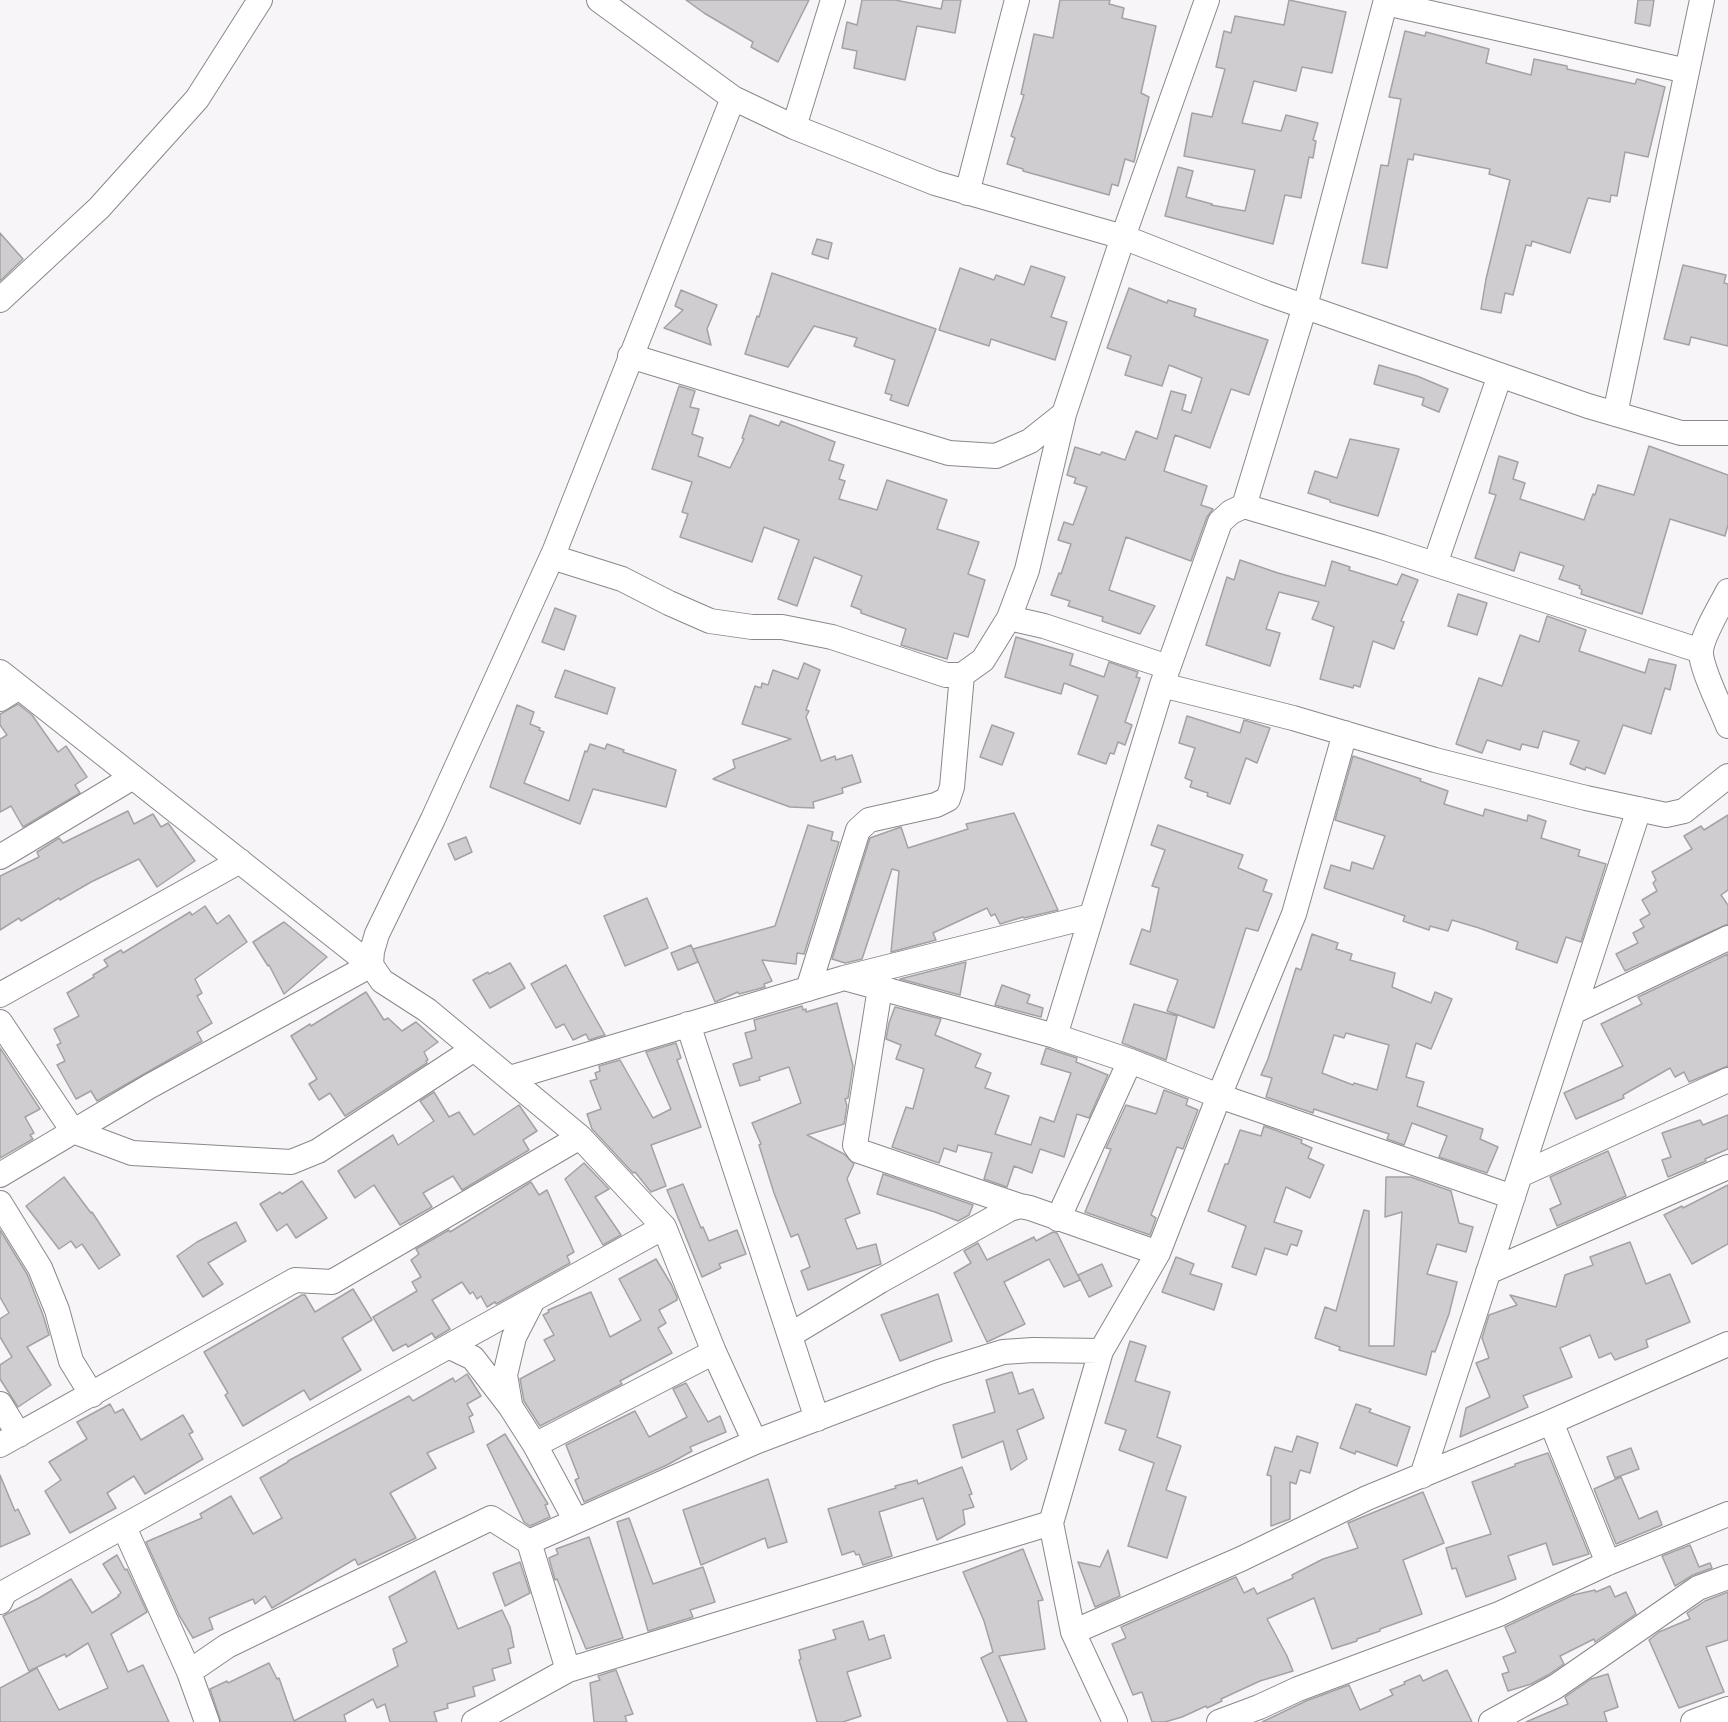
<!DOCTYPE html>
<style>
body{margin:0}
canvas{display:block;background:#f8f5f8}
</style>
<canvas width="1728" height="1722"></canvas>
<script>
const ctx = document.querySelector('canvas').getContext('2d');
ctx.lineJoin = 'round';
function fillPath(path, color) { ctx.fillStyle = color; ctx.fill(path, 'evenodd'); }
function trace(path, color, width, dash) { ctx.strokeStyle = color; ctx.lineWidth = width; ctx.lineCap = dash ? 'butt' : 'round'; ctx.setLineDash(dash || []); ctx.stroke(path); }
const building = new Path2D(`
 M686 0H809L778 62 751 47 753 42 704 13Z
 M862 0H895L941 9 943 0H961L955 33 917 26 905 80 854 68 857 51 842 48 847 22 857 25Z
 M1060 0H1110L1109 4 1124 8 1122 18 1156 26 1141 93 1149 97 1134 162 1125 159 1118 186 1112 184 1109 195 1023 171V169L1007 164 1015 138 1011 136 1024 95 1021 94 1034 34 1053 38Z
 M1289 0 1346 12 1332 73 1302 67 1296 91 1254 81 1242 123 1281 131 1286 115 1318 123 1313 140 1316 141 1313 158 1309 157 1301 198 1285 195 1273 244 1165 216 1178 167 1193 171 1186 197 1212 204 1211 205 1245 211 1255 170 1184 156 1192 113 1212 117 1225 69 1216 67 1224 31 1231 33 1235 16 1284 25Z
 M1638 0H1654L1650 26 1635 23Z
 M1405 31 1425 36 1426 32 1489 49 1486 63 1531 75 1534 59 1567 66V69L1635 84 1637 79 1665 87 1648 157 1625 152 1617 196 1611 195 1610 202 1588 198 1570 253 1532 241 1531 246 1526 245 1513 295 1505 293 1501 313 1481 309 1486 279 1510 180 1489 174 1490 169 1414 154 1413 160 1408 159 1387 268 1362 263 1381 165 1388 166 1401 99 1389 97Z
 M0 233 23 259 0 281Z
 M817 239 832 243 828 259 812 254Z
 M1683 265 1726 275 1724 283 1728 284V346L1691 337 1689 345 1664 339Z
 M1031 266 1065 277 1051 317 1067 322 1055 360 991 339 989 346 939 330 960 268 994 280 996 275 1024 285Z
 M772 273 936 329 908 406 890 400 892 395 885 393 895 360 854 346 857 338 814 326 788 367 745 354 757 316 759 317Z
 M1129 288 1167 303 1168 300 1196 309 1194 316 1268 340 1249 395 1231 389 1210 448 1175 435 1164 471 1207 486 1201 505 1213 509 1207 517 1191 561 1126 537 1109 590 1155 606 1140 634 1102 621 1103 617 1068 606 1070 601 1051 595 1059 573 1061 574 1071 544 1058 540 1064 522 1073 525 1087 487 1074 483 1076 478 1067 475 1075 447 1100 455 1102 452 1125 460 1136 431 1157 439 1171 391 1186 395 1182 410 1191 413 1202 378 1169 365 1162 386 1125 375 1131 356 1107 348Z
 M681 290 717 305 707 329 711 345 664 328 683 310 675 306Z
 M1379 365 1417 376 1448 389 1439 412 1422 405 1424 398 1374 384Z
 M679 386 695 391 690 407 699 409 692 434 703 438 698 456 730 468 744 439 742 438 750 415 779 426 781 421 835 442 829 460 844 465 839 479 845 481 839 499 877 510 887 480 947 500 937 529 979 542 968 574 985 580 968 637 954 633 947 659 901 645 906 629 861 613V610L851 606 862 576 814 557 797 606 778 599 799 540 764 527 752 562 680 537 688 514 682 512 692 482 652 469Z
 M1350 439 1399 449 1378 516 1330 502V500L1308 493 1315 471 1337 478Z
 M1649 446 1728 475V525L1725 536 1670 519 1642 614 1581 594 1582 590 1579 588 1580 586 1559 579 1564 566 1520 552 1514 571 1475 558 1496 495 1489 493 1499 456 1518 462 1513 479 1525 483 1520 499 1584 520 1593 494 1595 495 1598 485 1634 495Z
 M1240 560 1278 573 1325 586 1332 561 1350 567 1349 570 1397 585 1402 574 1418 580 1401 621 1404 622 1394 649 1373 641 1360 687 1354 685 1353 688 1320 679 1334 627 1312 619 1319 602 1279 592 1266 629 1280 633 1270 666 1206 645 1227 577 1234 580Z
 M1458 594 1487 603 1477 635 1448 626Z
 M555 608 576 616 564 650 542 642Z
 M1547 616 1586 630 1579 651 1645 673 1649 659 1676 665 1670 690 1665 688 1651 734 1623 725 1605 774 1586 767 1585 770 1570 764 1579 741 1543 731 1538 748 1522 744 1520 750 1487 740 1482 753 1456 744 1479 678 1502 686 1520 635 1539 642Z
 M1016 637 1073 654 1070 665 1104 677 1109 662 1138 672 1136 677 1140 678 1125 722 1132 725 1125 745 1118 742 1114 754 1110 753 1106 764 1078 754 1098 696 1064 683 1061 694 1005 677Z
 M804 663 820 670 806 710 809 711 806 717 821 761 835 756 836 760 852 755 861 782 842 788 843 793 813 802 814 808 790 807 713 779 735 768 733 760 791 739 742 724 755 686 761 688 762 683 768 685 773 670 798 679Z
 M565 670 615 688 607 714 555 697Z
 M18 704 32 715 58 752 66 746 87 777 75 785 80 793 23 827 11 806 0 812V739L7 735 0 725V714Z
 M517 705 534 712 530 724 540 728 539 730 544 732 524 783 569 801 585 751 587 752 590 744 605 749 607 744 624 750 623 752 676 770 666 807 593 789 580 824 490 787Z
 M1187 716 1240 733 1244 720 1270 728 1257 763 1246 758 1230 804 1207 796 1208 793 1190 787 1192 781 1185 778 1195 748 1179 743Z
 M992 725 1014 733 1002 765 980 757Z
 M1353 756 1421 779 1420 781 1448 791 1444 804 1483 816 1485 809 1527 821 1528 815 1546 821 1541 838 1580 850 1578 856 1606 864 1581 942 1566 937 1557 963 1516 949 1518 942 1479 928 1452 920 1448 931 1430 926 1429 930 1403 921 1405 916 1324 888 1331 865 1350 871 1352 862 1373 869 1385 836 1335 820Z
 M128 811 134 824 153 814 161 827 168 823 195 861 157 887 139 859 91 882 60 900 59 898 21 921 19 918 0 930V876L39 857 37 852 59 838 63 843Z
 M1014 813 1058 910 1024 918 1023 917 1000 924 995 914 991 916 987 908 933 933 936 940 891 952 899 871 892 869 862 959 845 963 832 959 870 838 901 827 908 848 968 829 966 824Z
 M1728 815V890L1721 895 1728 905V924L1625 971 1616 954 1638 943 1633 933 1644 927 1640 920 1650 914 1642 900 1657 891 1653 883 1656 880 1652 872 1692 849 1684 836 1701 826 1704 830Z
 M808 825 833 832 831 840 839 842 804 954 797 953 796 964 762 960 772 981 764 984 765 987 739 994 738 992 715 1002 693 949 775 926Z
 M1158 825 1243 855 1238 868 1267 880 1263 891 1272 894 1258 931 1246 928 1214 1028 1167 1011 1178 980 1130 964 1142 929 1150 932 1159 888 1152 886 1165 850 1151 845Z
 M466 837 472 852 455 860 448 844Z
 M647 898 668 948 625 966 604 916Z
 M205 906 217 924 229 915 247 942 195 979 202 993 197 996 212 1023 197 1032 202 1041 97 1101 91 1091 76 1099 57 1065 65 1061 57 1045 61 1043 54 1029 79 1016 67 993 94 977 93 975 108 966 104 960 121 950 123 953 190 912 192 915Z
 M284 922 327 957 284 994 269 965 268 966 253 942Z
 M1312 934 1338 943 1336 949 1352 954 1350 960 1395 973 1392 987 1431 1003 1435 992 1452 999 1431 1049 1416 1043 1406 1077 1424 1082 1417 1106 1483 1129 1480 1139 1498 1147 1487 1173 1439 1157 1447 1136 1412 1123 1404 1145 1387 1139 1389 1134 1314 1109 1313 1113 1266 1097 1272 1078 1261 1075 1268 1059 1296 968 1301 970ZM1346 1033 1389 1045 1377 1090 1354 1083 1353 1085 1322 1073 1334 1035 1344 1038Z
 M691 945 698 962 678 970 671 953Z
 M1728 954V1066L1689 1082 1684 1072 1675 1077 1670 1068 1623 1095 1624 1098 1576 1119 1564 1093 1623 1066 1601 1024 1642 1004 1638 997Z
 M966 962 960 995 900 979Z
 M510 963 525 988 490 1008 473 980 488 972 489 974Z
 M566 965 584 998 605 1035 589 1040 586 1034 573 1040 564 1024 556 1028 531 984Z
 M1002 985 1030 995 1027 1003 1043 1008 1041 1017 995 1005Z
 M366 992 384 1020 388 1018 402 1031 416 1022 438 1042 424 1052 428 1060 426 1061 427 1063 345 1116 330 1093 319 1100 309 1084 317 1079 291 1036 310 1024 311 1026Z
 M837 1003 853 1066 848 1098 845 1099 847 1106 844 1124 807 1135 844 1154 854 1164 847 1179 860 1213 845 1219 857 1249 876 1244 881 1264 808 1290 801 1271 810 1267 798 1234 791 1237 774 1193 759 1145 761 1144 752 1123 801 1103 789 1067 759 1077 760 1080 740 1086 733 1064 752 1058 745 1033 756 1030 754 1020 802 1006 803 1010 806 1009V1012Z
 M1134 1004 1177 1016 1166 1060 1122 1043Z
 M895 1007 941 1019 935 1035 981 1054 975 1067 991 1073 985 1088 1009 1096 995 1134 1031 1145 1040 1117 1054 1122 1071 1073 1041 1064 1046 1048 1077 1058 1076 1062 1108 1075 1089 1118 1077 1114 1064 1157 1040 1149 1032 1173 1014 1166 1007 1187 984 1179 992 1153 958 1145 956 1152 944 1148 939 1163 892 1147 906 1107 913 1109 924 1069 896 1059 901 1045 886 1039 889 1023Z
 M676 1043 681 1058 677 1060 701 1127 651 1145 666 1186 651 1192 635 1172 633 1173 592 1129 587 1114 601 1109 590 1081 597 1079 595 1073 600 1071 599 1066 620 1060 653 1118 671 1109 646 1052Z
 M0 1048 40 1109 25 1117 34 1133 30 1135 33 1139 0 1158Z
 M1164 1090 1188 1099 1186 1105 1198 1110 1183 1149 1177 1147 1151 1215 1156 1218 1150 1235 1085 1212 1111 1149 1106 1148 1126 1105 1156 1114Z
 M434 1092 449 1117 459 1112 474 1135 519 1105 537 1131 523 1140 529 1150 462 1190 453 1176 423 1193 432 1207 400 1225 374 1185 355 1198 338 1171 393 1135 398 1145 434 1121 420 1101Z
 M1728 1115V1149L1705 1159 1706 1161 1668 1177 1662 1160 1671 1157 1662 1133 1700 1120 1703 1125Z
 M1264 1126 1302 1140 1301 1143 1312 1148 1308 1158 1324 1165 1310 1198 1286 1187 1274 1222 1302 1231 1297 1246 1291 1244 1287 1255 1265 1248 1256 1275 1232 1267 1246 1226 1208 1211 1225 1164H1228L1240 1130 1261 1136Z
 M1608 1151 1626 1196 1557 1226 1550 1209 1561 1204 1550 1177Z
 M584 1163 609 1189 595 1197 621 1235 603 1245 565 1179Z
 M883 1174 973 1205 969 1215 958 1221 935 1212 877 1194Z
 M64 1177 91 1213 92 1212 120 1255 99 1269 82 1244 76 1248 71 1241 59 1249 26 1206Z
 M1386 1177H1411L1451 1191 1459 1223 1473 1227 1466 1252 1437 1244 1427 1274 1457 1282 1449 1314 1435 1352 1432 1351 1426 1375 1339 1350 1340 1347 1315 1338 1325 1307 1336 1311 1364 1210 1369 1211V1346H1394L1402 1212 1385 1217Z
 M302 1181 327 1218 296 1238 287 1224 277 1231 260 1204 280 1192 282 1194Z
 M531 1182 539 1195 547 1190 574 1252 567 1256 570 1263 496 1304 495 1302 487 1307 481 1296 477 1299 473 1292 470 1294 462 1282 432 1300 450 1329 435 1338 432 1333 408 1347 406 1344 393 1351 373 1317 417 1291 412 1282 421 1277 411 1260 419 1254 416 1249 449 1230 450 1232Z
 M683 1184 701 1228 703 1227 709 1241 737 1230 746 1254 719 1264 721 1268 702 1277 667 1190Z
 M1728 1185V1244L1692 1264 1664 1215 1682 1206 1683 1208Z
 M236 1222 246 1241 208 1263 223 1284 203 1297 177 1256 197 1242Z
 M0 1230 27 1274 43 1315 49 1335 27 1347 51 1385 18 1407 0 1379V1365L12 1357 0 1337V1319L9 1313 0 1297Z
 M1053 1232 1057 1233 1080 1280 1064 1287 1049 1259 1004 1282 1025 1324 987 1342 954 1273 971 1263 964 1251 978 1243 987 1260 1034 1237 1036 1241Z
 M1630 1242 1646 1284 1670 1274 1690 1322 1646 1340 1648 1347 1615 1360 1611 1353 1599 1358 1590 1335 1560 1348 1572 1377 1523 1396 1528 1407 1460 1437 1466 1408 1490 1397 1476 1363 1489 1358 1482 1338 1489 1315 1517 1305 1510 1295 1556 1307 1565 1275 1593 1265 1590 1257Z
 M1176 1257 1194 1264 1190 1274 1222 1284 1214 1310 1162 1292Z
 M656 1259 671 1284 677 1297V1300L659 1310 666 1323 658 1328 672 1353 620 1381 622 1384 540 1426 524 1401 520 1379 555 1360 544 1340 554 1335 543 1315 549 1312 548 1310 591 1292 610 1337 641 1320 619 1279Z
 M1102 1264 1112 1286 1089 1297 1078 1275Z
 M353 1289 372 1320 342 1338 361 1370 310 1400 304 1390 243 1426 225 1395 228 1393 204 1352 302 1295H305L315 1312Z
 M938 1294 952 1341 900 1361 881 1315Z
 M1130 1341 1146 1346 1135 1381 1170 1392 1157 1437 1181 1446 1166 1490 1186 1497 1167 1558 1128 1546 1154 1463 1119 1450 1126 1430 1105 1423Z
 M1012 1372 1019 1394 1033 1389 1044 1418 1017 1430 1027 1459 1011 1470 1003 1441 962 1458 953 1425 995 1412 986 1380Z
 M467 1374 481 1396 467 1404 473 1415 469 1417 474 1432 427 1453 436 1468 390 1493 416 1538 358 1565 355 1559 272 1608 265 1596 255 1604 253 1599 209 1618 213 1629 193 1638 179 1615 146 1542 202 1518 200 1514 231 1496 253 1534 282 1518 260 1478 288 1462V1461L409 1396 413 1401 453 1378 455 1382Z
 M686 1383 708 1422 720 1416 726 1432 690 1447 692 1451 667 1465 584 1502 575 1480 579 1478 566 1445 635 1411 649 1437 687 1417 673 1389Z
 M110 1404 115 1413 123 1409 141 1440 183 1415 193 1432 189 1434 203 1459 145 1494 134 1476 107 1493 116 1508 70 1533 45 1491 61 1480 49 1462 87 1439 77 1422Z
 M1356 1404 1371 1409 1369 1412 1410 1427 1397 1466 1356 1451 1355 1454 1340 1448Z
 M505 1434 548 1504 545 1505 550 1517 530 1526 524 1522 487 1445Z
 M1297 1436 1318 1443 1310 1473 1300 1470 1296 1484 1290 1482V1519L1271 1526V1476L1267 1475 1275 1447 1292 1452Z
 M1631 1448 1639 1469 1615 1478 1607 1457Z
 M1548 1453 1589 1554 1553 1565 1546 1543 1508 1556 1516 1579 1466 1597 1456 1568 1452 1569 1446 1548 1491 1534 1472 1482 1515 1466V1464Z
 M962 1467 972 1494 969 1495 974 1507 963 1510 965 1524 937 1540 923 1498 879 1512 892 1556 863 1565 859 1554 856 1555 854 1551 842 1555 828 1509 896 1488 895 1486 917 1480 918 1484Z
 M0 1475 15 1511 18 1509 30 1534 0 1547Z
 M1621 1477 1639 1519 1657 1511 1662 1525 1616 1544 1594 1489Z
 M768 1479 787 1542 768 1548 765 1538 701 1565 683 1510Z
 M1423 1492 1444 1543 1403 1560 1422 1614 1380 1629V1631L1357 1639V1641L1332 1649 1314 1598 1267 1619 1287 1656 1293 1671 1260 1681 1221 1699 1222 1701 1207 1708 1206 1706 1182 1717 1165 1722H1152L1142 1692 1133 1695 1112 1644 1126 1638 1121 1627 1236 1577 1244 1593 1254 1588 1257 1594 1293 1578 1292 1575 1323 1559 1358 1548 1348 1523Z
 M629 1518 653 1584 703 1567 715 1602 690 1610 693 1617 648 1631 617 1522Z
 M589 1537 623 1638 586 1649 557 1579 555 1580 549 1558 558 1554 556 1549Z
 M1690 1545 1699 1567 1710 1563 1712 1568 1693 1575 1675 1586 1662 1556Z
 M1023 1549 1043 1600 1038 1601 1045 1649 999 1656 1027 1722H1008L981 1658 993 1652 984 1621 963 1572Z
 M1108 1550 1120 1596 1095 1607 1078 1562 1100 1567Z
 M117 1555 125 1570 127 1569 147 1612 111 1634 128 1672 143 1665 169 1722H0V1688L37 1668 59 1710 108 1688 88 1643 66 1657 65 1654 29 1671 3 1616 39 1598 71 1579 92 1613 119 1596 118 1595 121 1593 103 1564Z
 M520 1562 530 1593 505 1606 493 1573Z
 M435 1571 458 1629 502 1610 510 1627 514 1647 508 1649 511 1663 492 1669 495 1680 473 1687 475 1696 447 1704 448 1708 434 1712 437 1722H390L385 1704 377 1708 373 1699 344 1715 346 1722H221L210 1689 227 1681 228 1683 269 1663 277 1679 279 1678 294 1721 398 1666 393 1649 407 1642 389 1597Z
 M1610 1586 1615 1597 1626 1592 1636 1614 1595 1642 1594 1639 1560 1656 1564 1664 1548 1675 1531 1684 1508 1691 1502 1674 1509 1672 1503 1657 1516 1652 1505 1627 1573 1595 1595 1590 1596 1592Z
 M1728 1592V1640L1706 1647 1724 1692 1679 1708 1649 1640 1659 1632 1690 1619 1687 1613 1705 1601Z
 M863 1621 869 1640 884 1635 891 1658 847 1672 861 1716 843 1722H817L799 1660 801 1659 799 1650 836 1639 833 1630Z
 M616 1670 633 1714 625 1716 627 1722H594L590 1683 600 1680 598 1676Z
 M1447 1670 1472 1722H1262L1306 1701 1349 1685 1360 1710 1393 1695 1390 1690 1405 1684 1404 1682 1420 1675 1423 1681Z
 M1608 1674 1618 1707 1604 1712 1607 1722H1526L1568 1704 1565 1697 1591 1679Z`);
fillPath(building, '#d0cdd0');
trace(building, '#a4a2a4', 1.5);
const minor = new Path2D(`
 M599 0 733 98 794 127 935 183 1123 237 1266 293 1588 406 1681 433H1728
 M1386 3 1687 71
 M794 127 833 0
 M967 193 1017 0
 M0 300 99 208 197 99 260 0
 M630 356 949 453 996 456 1030 441 1064 414
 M1615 414 1702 0
 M1244 506 1305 306 1386 0
 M552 557 622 579 669 603 710 621 752 627H782L832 637 946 675H962L983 660 1009 618 1027 570 1064 414 1123 237 1207 0
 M1435 564 1500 375
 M1728 591C1721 605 1702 636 1701 651 1700 667 1722 710 1728 726
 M1009 618 1044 626 1168 667
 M0 672 371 965 382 981 427 1010 580 1137 664 1227 714 1352 755 1442
 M1162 685 1293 718 1435 760 1586 798 1666 815 1684 811 1728 776
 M0 699 19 687
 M0 857 133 777
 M371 965 372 951 377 934 433 819 555 550 733 98
 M844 978 1055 1036 1130 1061 1219 1096 1513 1197
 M880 988 855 1145 859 1151 1020 1206
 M808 989 858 830 869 820 936 805 948 799 952 787 962 675
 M0 995 240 861
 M1573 1012 1728 938
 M0 1022 73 1131 132 1153 291 1162 318 1151 474 1049
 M688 1024 817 1419
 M1055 1036 1162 685 1220 522 1231 512 1244 506 1382 547 1701 651
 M510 1078 844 978 1091 916
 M0 1175 150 1086 371 965
 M1520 1175 1728 1080
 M0 1203 40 1268 57 1310 71 1361 92 1395
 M1058 1219 1130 1061
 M1488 1272 1728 1167
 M790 1335 880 1281 1010 1209 1020 1206 1030 1208 1158 1253
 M450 1347 473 1358 510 1406 535 1445 576 1521
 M0 1404 19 1435
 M510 1404 505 1375 514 1337 533 1300
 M1551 1422 1608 1563
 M0 1445 295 1280 332 1282 580 1137
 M535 1445 714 1352
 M1422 1476 1639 809
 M124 1527 189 1672 207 1722
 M529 1542 755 1442 939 1372 1003 1352 1033 1350 1101 1351
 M0 1602 5 1592 664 1227
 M1073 1632 1241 1559 1367 1498 1551 1422 1728 1344
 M189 1672 227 1646 491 1518 529 1542 568 1670
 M474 1722 568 1670 1051 1523
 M1115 1722 1073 1632 1051 1523 1101 1351 1158 1253 1219 1096 1294 914 1345 733
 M1219 1722 1259 1707 1298 1689 1499 1614 1608 1563 1728 1514
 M1491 1722 1555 1687 1698 1588 1728 1577
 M1693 1722 1728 1709`);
trace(minor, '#8a888b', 26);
trace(minor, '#fff', 24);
</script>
